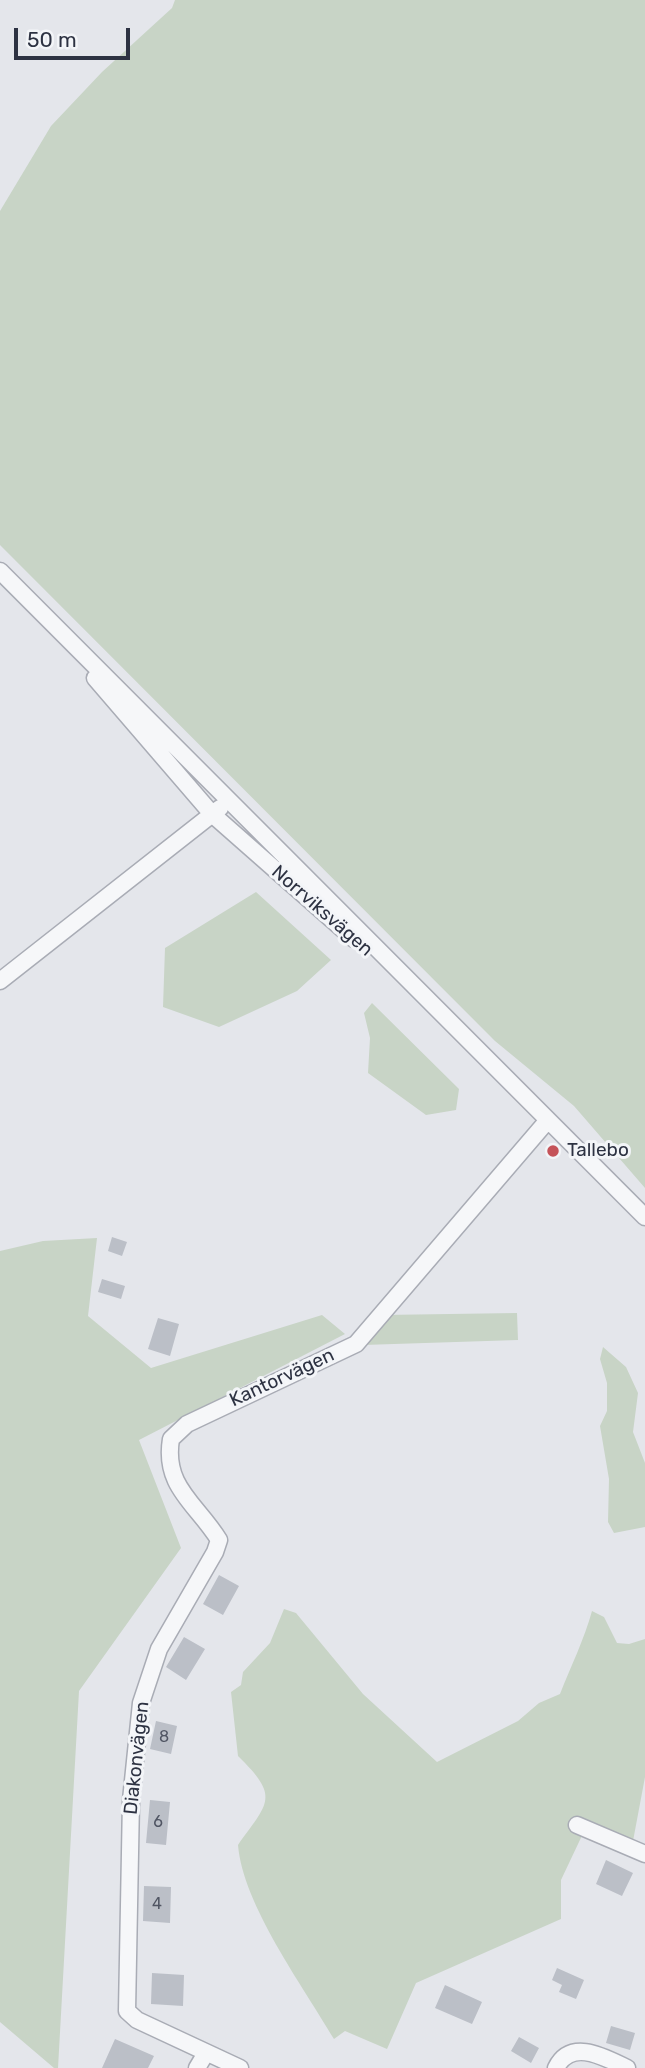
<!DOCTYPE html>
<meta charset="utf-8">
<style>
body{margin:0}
#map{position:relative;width:645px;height:2068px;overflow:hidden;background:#e4e6eb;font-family:Rubik,sans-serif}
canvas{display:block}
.scale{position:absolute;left:14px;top:28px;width:116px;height:32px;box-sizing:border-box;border:4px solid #2d3242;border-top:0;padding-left:9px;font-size:21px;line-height:24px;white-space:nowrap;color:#2d3242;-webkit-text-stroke:5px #f3f5f8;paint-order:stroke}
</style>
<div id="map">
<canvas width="645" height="2068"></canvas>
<div class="scale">50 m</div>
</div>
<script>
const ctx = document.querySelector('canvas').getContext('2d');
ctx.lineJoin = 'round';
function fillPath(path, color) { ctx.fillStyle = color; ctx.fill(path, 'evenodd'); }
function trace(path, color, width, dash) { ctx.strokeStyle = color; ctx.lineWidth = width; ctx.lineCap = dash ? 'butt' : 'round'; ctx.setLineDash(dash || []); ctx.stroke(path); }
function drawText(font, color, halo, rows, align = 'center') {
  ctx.font = font + ' Rubik,sans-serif'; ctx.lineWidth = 6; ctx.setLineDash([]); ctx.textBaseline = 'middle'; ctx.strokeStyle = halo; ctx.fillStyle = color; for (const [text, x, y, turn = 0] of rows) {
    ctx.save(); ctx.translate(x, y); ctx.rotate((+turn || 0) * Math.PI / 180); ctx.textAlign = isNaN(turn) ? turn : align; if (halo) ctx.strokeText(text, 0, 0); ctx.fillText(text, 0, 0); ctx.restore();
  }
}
fillPath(new Path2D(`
 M175 0H645V1188L574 1106 495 1041 0 545V211L51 126 102 72 172 8Z
 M256 892 331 960 297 991 219 1027 163 1007 165 948Z
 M372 1003 459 1089 456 1110 426 1115 368 1073 370 1038 364 1013Z
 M97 1238 88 1316 151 1368 322 1315 345 1334 139 1440 181 1548 79 1691 58 2068H54L0 2022V1251L43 1241Z
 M517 1313 518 1340 363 1345 382 1315Z
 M603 1347 626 1367 638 1393 633 1432 645 1463V1527L614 1533 608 1522 609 1479 600 1426 607 1411V1383L600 1359Z
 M284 1609 296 1613 363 1694 437 1762 518 1721 539 1703 560 1694C571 1666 584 1640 592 1611L604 1617 617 1643 629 1644 645 1639V1777L633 1841 587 1825 561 1880V1919L416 1983 387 2049 345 2031 334 2039C303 1986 243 1905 238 1845 269 1802 280 1797 238 1756L231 1692 241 1685 243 1672 270 1643Z`), '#c8d4c6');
fillPath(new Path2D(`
 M112 1237 127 1242 122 1256 108 1251Z
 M102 1279 125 1286 121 1299 98 1292Z
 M158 1318 179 1324 170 1356 148 1349Z
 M219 1575 239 1586 223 1615 203 1604Z
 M184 1637 205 1649 186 1680 166 1667Z
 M156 1721 177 1726 171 1754 150 1749Z
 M150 1800 170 1802 166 1845 146 1843Z
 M606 1860 633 1873 622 1896 596 1884Z
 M144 1886 171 1887 170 1923 143 1921Z
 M557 1968 584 1980 576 1999 559 1992 562 1985 552 1980Z
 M152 1973 184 1975 183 2006 151 2004Z
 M445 1985 482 2002 472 2024 435 2008Z
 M611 2026 635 2033 630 2050 606 2043Z
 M519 2037 539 2048 531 2063 511 2051Z
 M115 2039 154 2056 148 2068H102Z`), '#bbbfc7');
const minor = new Path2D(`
 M0 571 645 1217
 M95 678 212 814 354 939
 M0 981 220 808
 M577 1825 645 1854
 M197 2068 206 2053
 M240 2068 137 2020 127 2011 131 1800 141 1703 159 1649 215 1552 219 1540C197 1504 163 1487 171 1439L187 1424 356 1344 548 1120
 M556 2068C571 2038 604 2057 627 2068`);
trace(minor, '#a9acb5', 19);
trace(minor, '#f6f7f9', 16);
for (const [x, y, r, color] of [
 [553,1151,7,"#c55359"]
]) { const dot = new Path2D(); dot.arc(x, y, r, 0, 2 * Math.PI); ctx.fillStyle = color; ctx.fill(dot); trace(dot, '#f3f5f8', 2.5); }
drawText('16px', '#505563', null, [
 ["8",164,1737],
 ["6",158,1822],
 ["4",157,1904]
]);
drawText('19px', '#2d3242', '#f3f5f8', [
 ["Norrviksvägen",322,911,41],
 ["Kantorvägen",282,1378,-25],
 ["Diakonvägen",137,1758,-84]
]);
drawText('19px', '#2d3242', '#f3f5f8', [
 ["Tallebo",567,1151]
], 'left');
</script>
